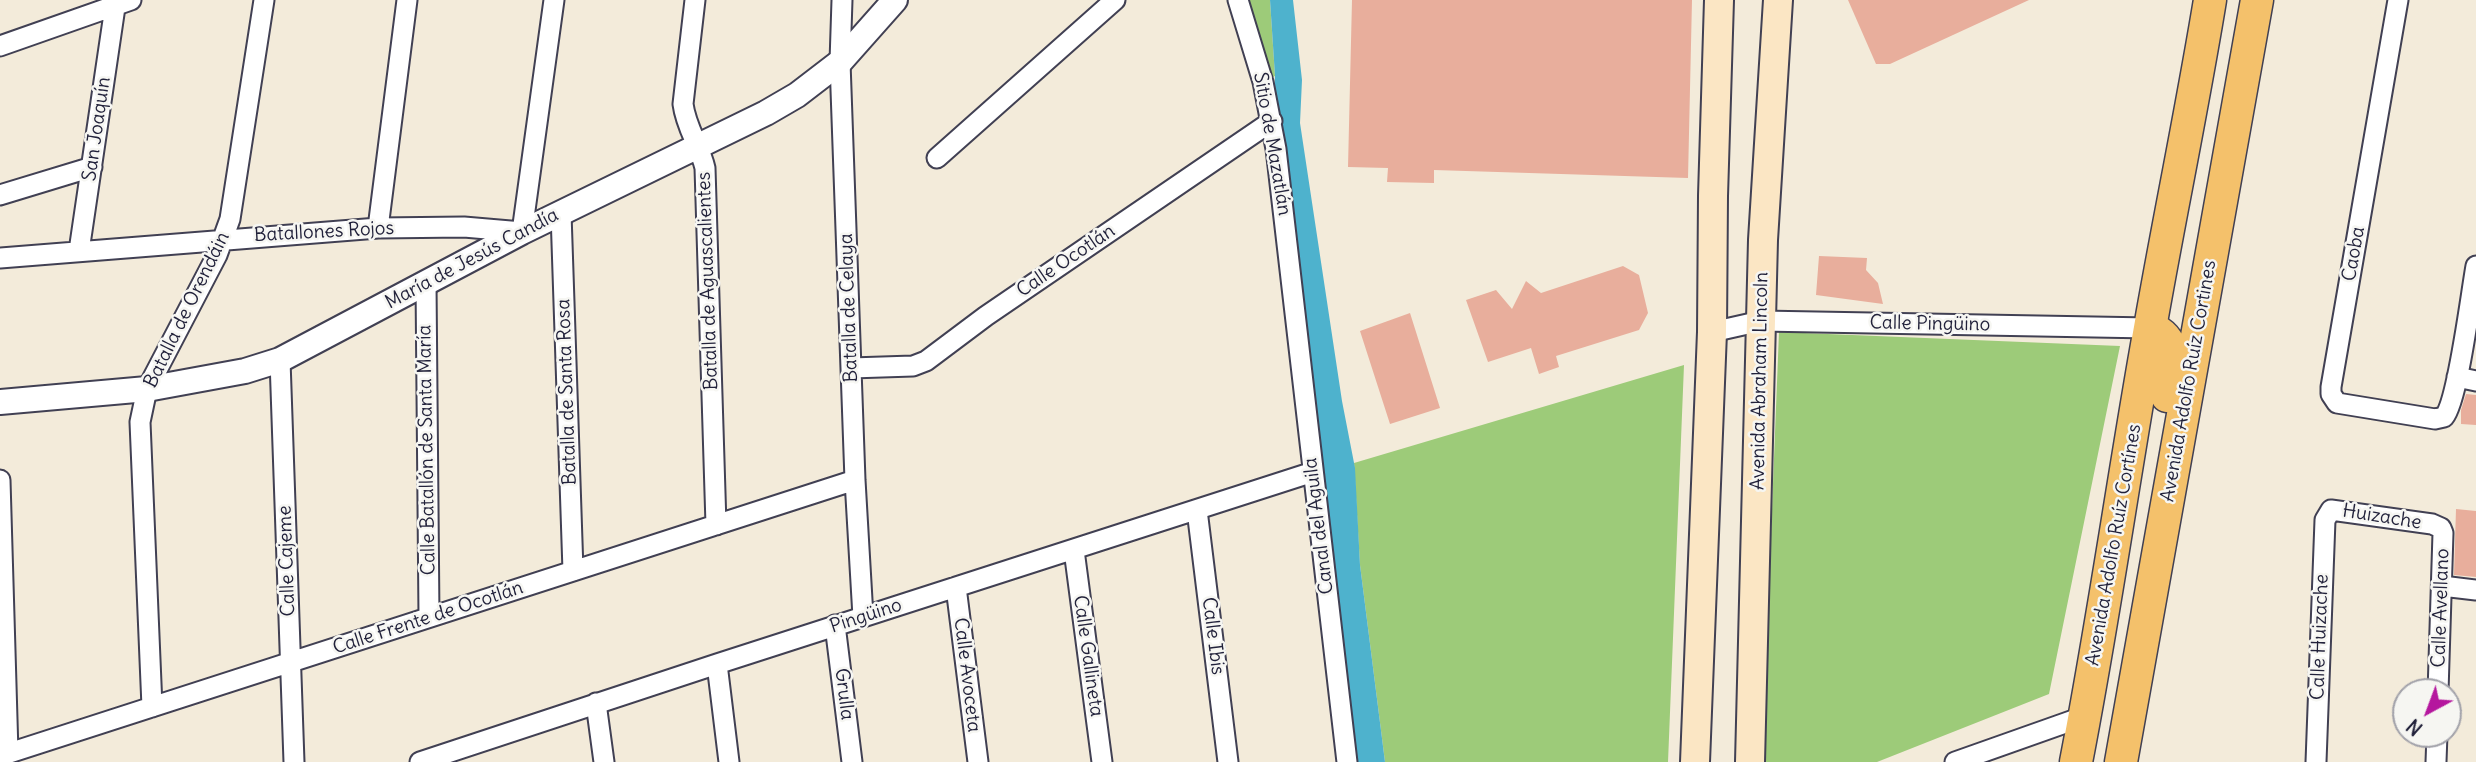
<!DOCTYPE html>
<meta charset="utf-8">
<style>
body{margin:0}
#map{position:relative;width:2476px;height:762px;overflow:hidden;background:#f3ebda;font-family:Delius,sans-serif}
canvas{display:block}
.north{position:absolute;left:2392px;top:678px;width:70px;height:70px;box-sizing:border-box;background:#f6f6f2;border:2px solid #a1a1a9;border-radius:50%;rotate:221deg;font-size:19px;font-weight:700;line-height:28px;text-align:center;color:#22223b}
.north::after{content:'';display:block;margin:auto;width:24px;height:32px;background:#b5179e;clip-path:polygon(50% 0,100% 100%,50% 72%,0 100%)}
</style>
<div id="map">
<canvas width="2476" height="762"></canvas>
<div class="north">N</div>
</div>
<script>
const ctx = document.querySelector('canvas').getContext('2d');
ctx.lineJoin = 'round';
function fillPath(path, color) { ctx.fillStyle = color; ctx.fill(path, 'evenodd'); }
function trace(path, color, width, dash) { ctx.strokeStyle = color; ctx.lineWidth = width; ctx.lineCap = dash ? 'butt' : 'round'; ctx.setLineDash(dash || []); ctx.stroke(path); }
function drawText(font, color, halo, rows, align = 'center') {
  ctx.font = font + ' Delius,sans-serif'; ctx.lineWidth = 5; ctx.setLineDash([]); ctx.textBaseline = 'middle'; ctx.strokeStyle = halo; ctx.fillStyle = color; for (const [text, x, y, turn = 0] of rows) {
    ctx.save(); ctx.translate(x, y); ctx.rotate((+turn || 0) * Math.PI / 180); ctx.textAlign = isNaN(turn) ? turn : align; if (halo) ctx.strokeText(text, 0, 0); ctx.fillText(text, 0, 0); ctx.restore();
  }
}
fillPath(new Path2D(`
 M1238 0H1270L1275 76 1263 82Z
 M1779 332 2120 346 2049 694 1877 762H1762Z
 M1684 365 1668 762H1385L1360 565 1354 463Z`), '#9dcb79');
fillPath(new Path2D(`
 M1270 0H1293L1302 80 1300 123 1342 401 1355 468 1360 565 1385 762H1347L1272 121 1275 76Z`), '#4eb2cd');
fillPath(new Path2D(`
 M1352 0H1692L1688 178 1434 170V183L1387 182 1388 168 1348 167Z
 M1848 0H2029L1890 64H1876Z
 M1819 256 1867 258 1866 270 1878 283 1883 304 1816 295Z
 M1623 266 1639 275 1648 313 1639 330 1556 356 1559 367 1539 374 1531 348 1488 362 1466 300 1496 290 1512 309 1526 281 1541 293Z
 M1410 313 1440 408 1390 424 1360 331Z
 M2466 394 2476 395V425L2461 424V410Z
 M2456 509 2476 511V577L2454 575Z`), '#e8ae9c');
const minor = new Path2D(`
 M695 0 683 104C686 128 700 146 705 168L716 525
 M842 0 840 62 855 480 863 617
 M1238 0 1263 82 1276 149 1347 762
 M2398 0 2331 387V394L2337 403 2435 419 2444 417C2458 401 2471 293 2476 266
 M0 46 131 0
 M937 158 1115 0
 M0 195 92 167
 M561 213 573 571
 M378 228 407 0
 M79 251 115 7
 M0 258 378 228 464 227 522 232 554 0
 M426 283 429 617
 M1712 332 1761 321 2150 328
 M280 360 294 762
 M851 368 913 366 926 361 986 316 1272 121
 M2457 377 2476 381
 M0 480 8 753
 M1197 510 1228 762
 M1074 550 1102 762
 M2442 586 2476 590
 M956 587 978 762
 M835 625 852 762
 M717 664 729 762
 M596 703 604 762
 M152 707 140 422 147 389 217 255 230 219 264 0
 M0 756 855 480
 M420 762 717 664 1313 472
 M1955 762 2085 716
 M2316 762 2325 520 2331 510 2432 524 2441 528 2443 533 2438 692
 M2436 762 2437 734`);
const tertiary = new Path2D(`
 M0 402 147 389 245 371 280 360 522 232 766 113 797 95 840 62 895 0`);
const secondary = new Path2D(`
 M1695 762 1712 332 1713 196 1719 0
 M1750 762 1763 240 1778 0`);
const primary = new Path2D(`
 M2150 328C2181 340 2171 369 2167 396
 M2076 762C2104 618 2124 473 2150 328 2169 219 2192 110 2210 0
 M2121 762 2257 0`);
trace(minor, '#414053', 23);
trace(tertiary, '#414053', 28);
trace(secondary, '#414053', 32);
trace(primary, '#414053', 35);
trace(minor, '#fff', 19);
trace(tertiary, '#fff', 24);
trace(secondary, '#fbe6c4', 28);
trace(primary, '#f4c16b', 32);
drawText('19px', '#22223b', '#f6f6f2', [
 ["San Joaquín",97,129,-82],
 ["Sitio de Mazatlán",1272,144,80],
 ["Batallones Rojos",324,232,-3],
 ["Caoba",2354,254,-80],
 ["María de Jesús Candía",472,259,-28],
 ["Calle Ocotlán",1066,261,-34],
 ["Batalla de Aguascalientes",708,281,-92],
 ["Batalla de Celaya",849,308,-92],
 ["Batalla de Orendáin",187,310,-64],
 ["Calle Pingüino",1930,324,1],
 ["Avenida Abraham Lincoln",1760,381,-89],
 ["Avenida Adolfo Ruíz Cortines",2189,381,-80],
 ["Batalla de Santa Rosa",567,392,-92],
 ["Calle Batallón de Santa María",427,450,-91],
 ["Huizache",2382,517,9],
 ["Canal del Aguila",1319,526,-97],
 ["Avenida Adolfo Ruíz Cortínes",2114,545,-80],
 ["Calle Cajeme",287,561,-92],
 ["Calle Avellano",2441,608,-88],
 ["Pingüino",866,616,-18],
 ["Calle Frente de Ocotlán",428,618,-18],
 ["Calle Ibis",1213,636,83],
 ["Calle Huizache",2320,637,-88],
 ["Calle Gallineta",1088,656,82],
 ["Calle Avoceta",967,675,83],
 ["Grulla",844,694,83]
]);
</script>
